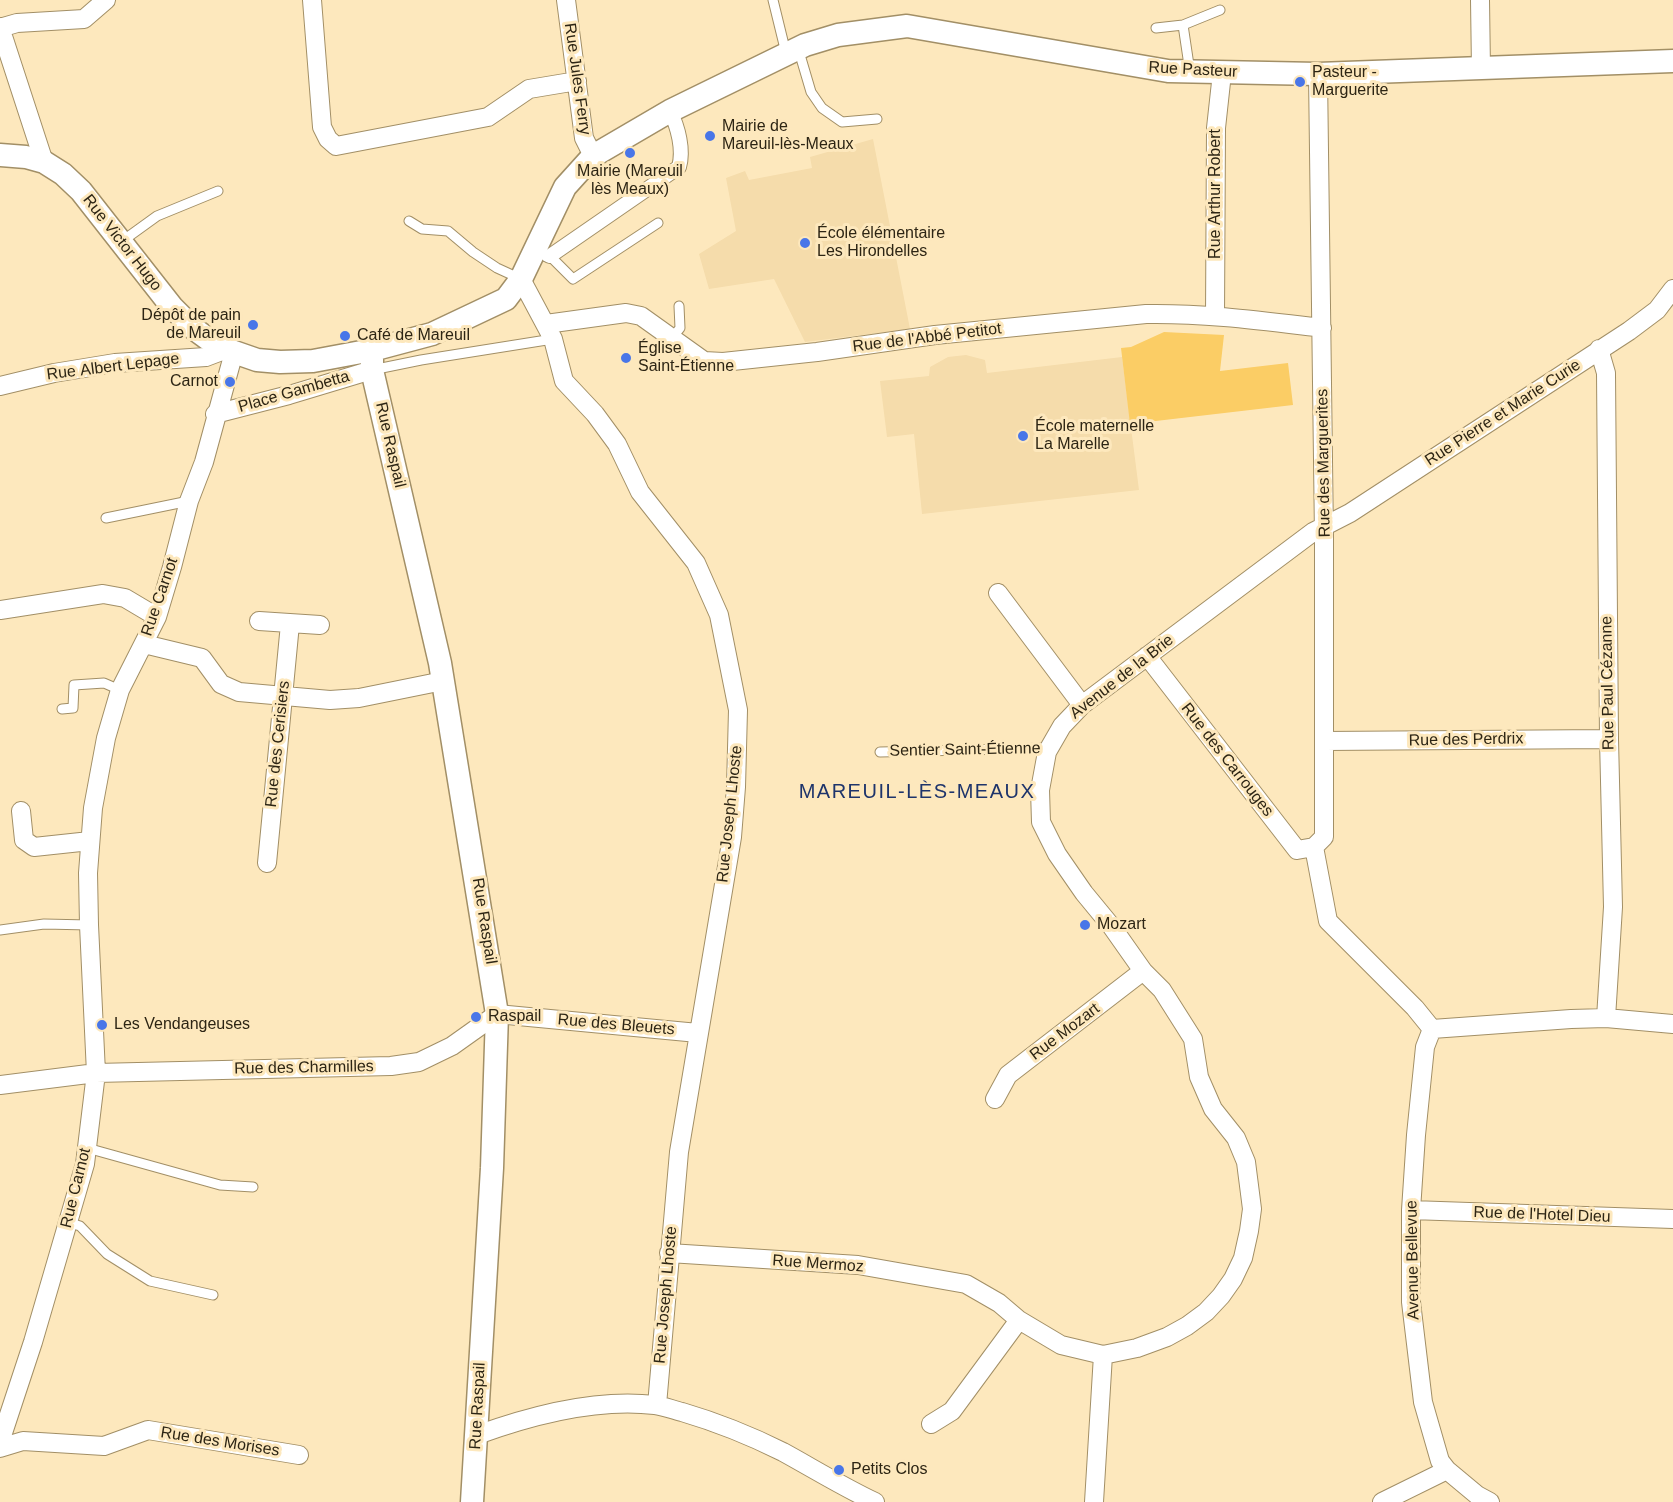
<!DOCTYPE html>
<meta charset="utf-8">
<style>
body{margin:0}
canvas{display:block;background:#fde8bd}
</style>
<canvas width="1673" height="1502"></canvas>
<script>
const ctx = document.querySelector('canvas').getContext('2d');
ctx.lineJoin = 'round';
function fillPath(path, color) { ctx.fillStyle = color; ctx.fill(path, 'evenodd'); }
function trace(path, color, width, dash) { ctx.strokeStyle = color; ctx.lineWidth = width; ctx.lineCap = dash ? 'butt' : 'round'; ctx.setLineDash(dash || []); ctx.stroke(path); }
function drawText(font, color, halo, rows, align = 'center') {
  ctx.font = font + ' Helvetica,sans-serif'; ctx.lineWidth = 6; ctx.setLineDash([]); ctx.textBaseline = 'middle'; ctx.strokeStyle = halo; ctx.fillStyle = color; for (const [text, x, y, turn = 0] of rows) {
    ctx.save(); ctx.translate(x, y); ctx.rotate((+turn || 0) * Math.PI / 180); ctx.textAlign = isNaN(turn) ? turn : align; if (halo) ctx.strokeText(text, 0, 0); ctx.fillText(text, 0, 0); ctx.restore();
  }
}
fillPath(new Path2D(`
 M873 139 910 329 805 342 774 279 709 289 699 254 736 231 726 178 745 171 749 180 812 168 810 157Z
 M966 355 985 360 987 373 1122 357 1139 490 922 514 914 434 887 437 880 381 929 376 930 367 948 357Z`), '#f5dcab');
fillPath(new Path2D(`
 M1164 332 1224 335 1220 371 1288 363 1293 405 1130 424 1121 348 1131 347Z`), '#fbcd65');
const service = new Path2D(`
 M773 0 786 53
 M1183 25 1190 72
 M1156 28 1183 25 1220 10
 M798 48 811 92 822 108 842 122 877 119
 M409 221 422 229 448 231 473 252 497 268 521 279
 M121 242 157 216 218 191
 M546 257 550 256 573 279 658 223
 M672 338 680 328 679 306
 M372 370 421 360 553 339
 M106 518 189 501
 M62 709 73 708 74 685 104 683 120 690
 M880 752 1050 748
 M0 930 44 924 89 925
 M87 1148 220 1185 253 1187
 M67 1222 80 1226 107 1254 150 1281 213 1295`);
const pedestrian = new Path2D(`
 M550 256 679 167C684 150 678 127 670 111`);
const minor = new Path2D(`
 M312 0 322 127 328 139 336 146 488 117 529 89 577 81
 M566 0 584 138 593 156
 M1480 0 1481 69
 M0 27 44 162
 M0 28 17 23 84 19 106 0
 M521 279 553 339 564 381 595 414 617 444 640 492 696 563 719 615 738 710 736 787 732 837 679 1152 657 1405
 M1215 316 1216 128 1222 73
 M546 324 626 313 641 316 704 361 723 362 817 352 935 335 1146 314C1205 313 1263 321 1322 328
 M1599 349 1606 373 1609 739 1613 907 1606 1018
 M0 386 54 373 115 363 206 357 227 349
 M215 414 289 395 372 370
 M998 593 1082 705
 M0 610 103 594 125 598 157 617
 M259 621 320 625
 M144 644 202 658 221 684 239 692 330 700 359 698 443 681
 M1147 656 1297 850 1314 847
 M1324 741 1609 739
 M21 811 24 840 34 847 90 841
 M1314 847 1324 837V537L1318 74
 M1314 847 1328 921 1415 1008 1432 1029
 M267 863 290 624
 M1432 1029 1425 1047 1416 1135 1411 1210V1302L1423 1402 1440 1461 1447 1470 1477 1495 1490 1502
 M1432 1029 1571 1019 1606 1018 1673 1024
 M0 1085 96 1073 391 1066 419 1062 452 1046 497 1014 698 1033
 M995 1099 1008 1075 1143 971
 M1411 1210 1673 1219
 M669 1253 858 1265 966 1284 999 1303 1019 1320 1061 1345 1103 1355 1137 1348 1167 1337 1187 1326 1206 1312 1221 1296 1233 1279 1243 1258 1249 1231 1252 1209 1246 1162 1236 1138 1213 1109 1199 1077 1193 1039 1162 990 1143 971 1112 927 1084 893 1057 854 1041 822 1040 790 1047 752 1062 726 1082 705 1313 532 1350 513 1629 331 1657 310 1673 289
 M931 1424 952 1411 1019 1320
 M477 1435C532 1415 597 1398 655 1405 664 1406 673 1410 682 1412 716 1422 751 1436 783 1452 814 1469 843 1487 875 1502
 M0 1442 33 1342 85 1164 96 1073 89 925 88 873 93 808 106 738 120 690 157 617 172 567 189 501 204 462 234 352
 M0 1448 23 1441 104 1446 148 1430 299 1455
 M1094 1502 1103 1355
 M1382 1502 1447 1470`);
const tertiary = new Path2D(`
 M0 155 26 157 44 162 63 174 81 191 172 307 193 328 208 339 234 352 257 360 280 362 313 361 372 350 432 334 506 299 521 279 565 187 593 156 670 111 805 45 838 35 907 26 1168 71 1318 74 1673 61
 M372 350V370L440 663 497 1014 492 1168 472 1502`);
trace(service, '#a28f66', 11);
trace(pedestrian, '#a28f66', 16);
trace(minor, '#a28f66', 20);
trace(tertiary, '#a28f66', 25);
trace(service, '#fff', 9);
trace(pedestrian, '#fff', 14);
trace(minor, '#fff', 18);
trace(tertiary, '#fff', 22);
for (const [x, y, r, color] of [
 [1300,82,6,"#4976e8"],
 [710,136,6,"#4976e8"],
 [630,153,6,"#4976e8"],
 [805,243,6,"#4976e8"],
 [253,325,6,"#4976e8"],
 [345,336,6,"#4976e8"],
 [626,358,6,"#4976e8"],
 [230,382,6,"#4976e8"],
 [1023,436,6,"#4976e8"],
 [1085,925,6,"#4976e8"],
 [476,1017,6,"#4976e8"],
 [102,1025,6,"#4976e8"],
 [839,1470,6,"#4976e8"]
]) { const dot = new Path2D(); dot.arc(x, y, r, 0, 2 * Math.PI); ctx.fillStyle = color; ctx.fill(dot); trace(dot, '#fde8bd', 2); }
drawText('16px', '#2d2514', '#fde8bd', [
 ["Rue Pasteur",1193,70,3],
 ["Rue Jules Ferry",577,79,82],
 ["Rue Arthur Robert",1216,194,-90],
 ["Rue Victor Hugo",122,243,52],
 ["Rue de l'Abbé Petitot",927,338,-7],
 ["Rue Albert Lepage",113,367,-7],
 ["Place Gambetta",294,392,-16],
 ["Rue Pierre et Marie Curie",1503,413,-33],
 ["Rue Raspail",390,445,77],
 ["Rue des Marguerites",1324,463,-91],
 ["Rue Carnot",160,597,-71],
 ["Avenue de la Brie",1122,677,-38],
 ["Rue Paul Cézanne",1608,683,-91],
 ["Rue des Perdrix",1466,740,-1],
 ["Rue des Cerisiers",278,744,-84],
 ["Sentier Saint-Étienne",965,750,-1],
 ["Rue des Carrouges",1227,760,52],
 ["Rue Joseph Lhoste",730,814,-84],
 ["Rue Raspail",484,921,81],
 ["Rue des Bleuets",616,1025,5],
 ["Rue Mozart",1065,1032,-37],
 ["Rue des Charmilles",304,1068,-1],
 ["Rue Carnot",76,1188,-76],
 ["Rue de l'Hotel Dieu",1542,1215,2],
 ["Avenue Bellevue",1413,1260,-91],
 ["Rue Mermoz",818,1264,4],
 ["Rue Joseph Lhoste",666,1295,-85],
 ["Rue Raspail",478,1406,-87],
 ["Rue des Morises",220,1442,9]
]);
drawText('16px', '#2d2514', '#fde8bd', [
 ["Pasteur -",1312,73],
 ["Marguerite",1312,91],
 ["Mairie de",722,127],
 ["Mareuil-lès-Meaux",722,145],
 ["Mairie (Mareuil",630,172,"center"],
 ["lès Meaux)",630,190,"center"],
 ["École élémentaire",817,234],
 ["Les Hirondelles",817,252],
 ["Dépôt de pain",241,316,"right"],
 ["de Mareuil",241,334,"right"],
 ["Café de Mareuil",357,336],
 ["Église",638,349],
 ["Saint-Étienne",638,367],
 ["Carnot",218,382,"right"],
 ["École maternelle",1035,427],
 ["La Marelle",1035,445],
 ["Mozart",1097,925],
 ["Raspail",488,1017],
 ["Les Vendangeuses",114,1025],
 ["Petits Clos",851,1470]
], 'left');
ctx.letterSpacing = '1.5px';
drawText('20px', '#1e346b', '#fde8bd', [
 ["MAREUIL-LÈS-MEAUX",917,792]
]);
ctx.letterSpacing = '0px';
</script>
